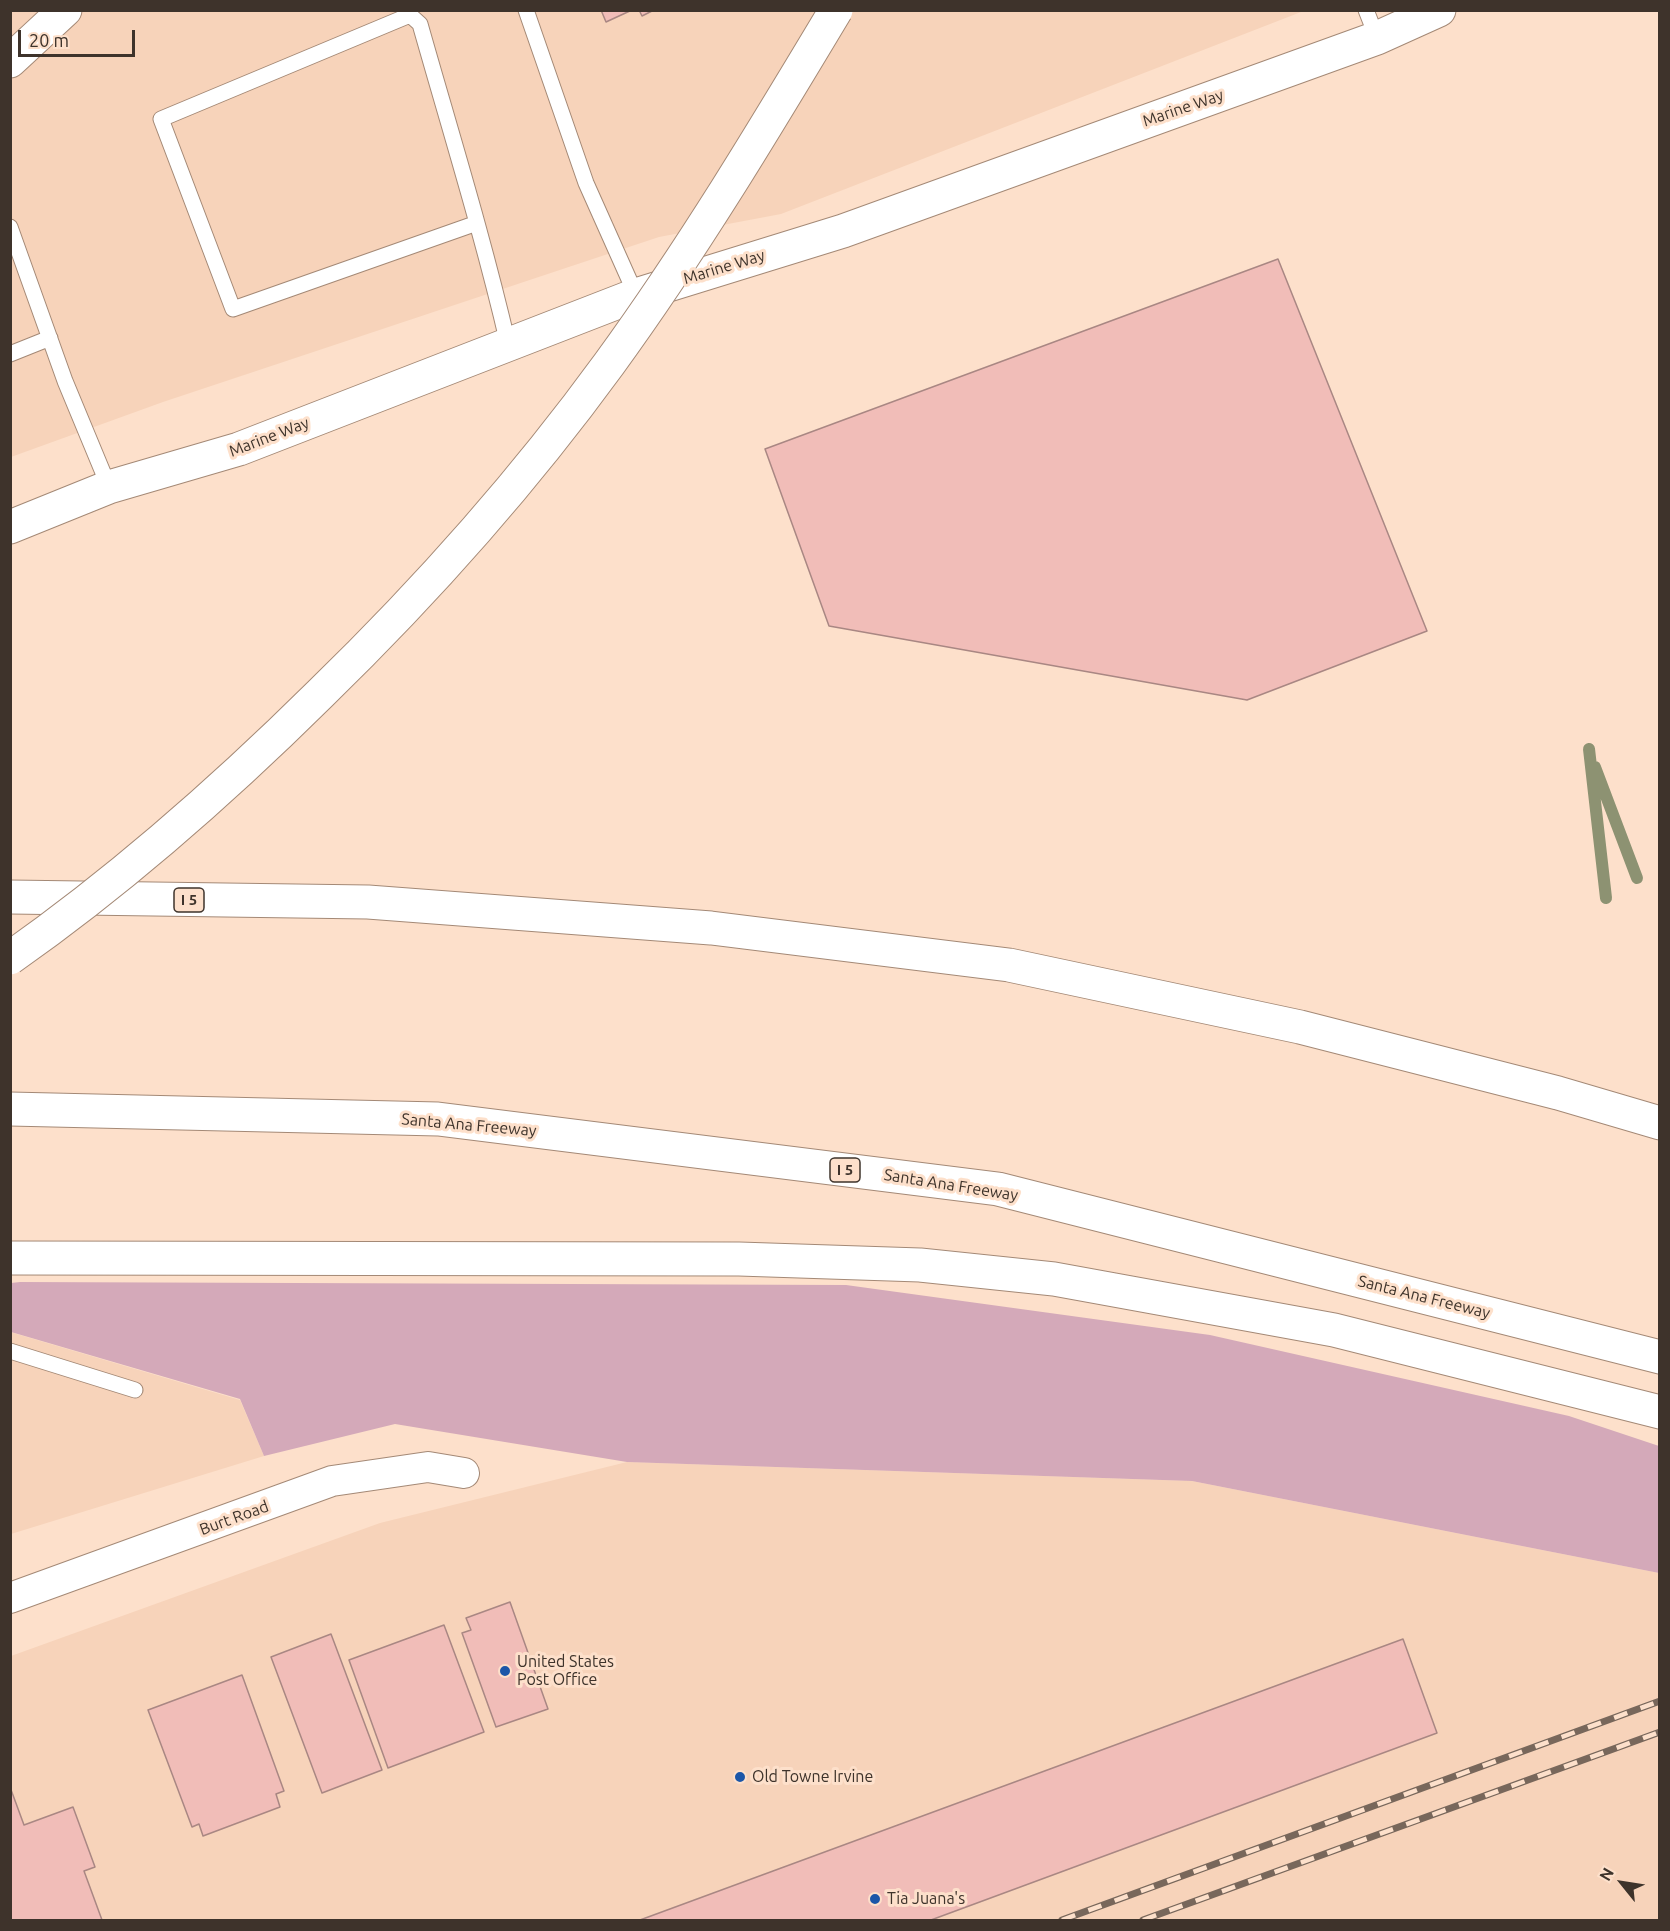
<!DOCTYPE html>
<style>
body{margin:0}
#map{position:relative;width:1670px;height:1931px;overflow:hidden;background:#fde0cb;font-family:Ubuntu,sans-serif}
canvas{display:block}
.frame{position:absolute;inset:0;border:12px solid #3e332b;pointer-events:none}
.north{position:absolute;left:1592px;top:1853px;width:60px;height:60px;-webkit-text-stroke:4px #fde0cb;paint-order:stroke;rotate:300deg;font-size:16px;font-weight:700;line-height:24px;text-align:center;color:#3e332b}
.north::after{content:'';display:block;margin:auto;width:21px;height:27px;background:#3e332b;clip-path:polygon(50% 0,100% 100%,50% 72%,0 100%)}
.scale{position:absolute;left:18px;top:30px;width:117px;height:27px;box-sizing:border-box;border:3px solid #3e332b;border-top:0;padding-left:8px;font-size:18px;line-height:21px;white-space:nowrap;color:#3e332b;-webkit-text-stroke:4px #fde0cb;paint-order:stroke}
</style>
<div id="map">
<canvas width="1670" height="1931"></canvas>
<div class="frame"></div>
<div class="north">N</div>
<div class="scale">20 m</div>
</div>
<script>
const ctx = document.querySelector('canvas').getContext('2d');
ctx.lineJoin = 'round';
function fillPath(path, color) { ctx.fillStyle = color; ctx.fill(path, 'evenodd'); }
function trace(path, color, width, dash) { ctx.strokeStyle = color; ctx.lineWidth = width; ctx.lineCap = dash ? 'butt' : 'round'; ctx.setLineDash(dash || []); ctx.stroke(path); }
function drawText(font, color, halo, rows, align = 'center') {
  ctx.font = font + ' Ubuntu,sans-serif'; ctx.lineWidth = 6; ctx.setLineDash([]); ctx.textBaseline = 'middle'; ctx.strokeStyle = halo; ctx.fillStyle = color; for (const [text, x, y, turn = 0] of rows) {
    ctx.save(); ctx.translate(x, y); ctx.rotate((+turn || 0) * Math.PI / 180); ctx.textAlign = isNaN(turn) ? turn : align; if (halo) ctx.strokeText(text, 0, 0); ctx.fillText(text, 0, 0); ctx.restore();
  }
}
fillPath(new Path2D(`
 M11 11H1301V12L781 214 659 237 163 402 11 457Z
 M10 1332 240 1400 264 1456 11 1534Z
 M627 1462 1192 1481 1659 1573V1920H11V1656L380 1523Z`), '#f7d3ba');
fillPath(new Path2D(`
 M20 1282 846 1285 1210 1335 1569 1416 1659 1446V1573L1192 1481 627 1462 395 1424 264 1456 240 1399 11 1332V1283Z`), '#d4a9b9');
trace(new Path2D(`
 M1589 749 1606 898
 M1595 767 1637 878`), '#8d9272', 12);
const building = new Path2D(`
 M601 10H632L606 22Z
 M639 10H654L642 16Z
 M1278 259 1427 631 1247 700 829 626 765 449Z
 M510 1602 548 1709 496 1727 462 1633 471 1630 466 1618Z
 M444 1625 484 1732 388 1768 349 1660Z
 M331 1634 382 1770 322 1793 271 1657Z
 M1403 1639 1437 1733 931 1920H640Z
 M242 1675 284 1791 276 1794 280 1807 203 1836 199 1824 192 1827 148 1710Z
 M10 1787 24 1825 73 1807 95 1867 84 1871 102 1920H10Z`);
fillPath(building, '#f1bdb8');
trace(building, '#a98783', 1.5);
const lane = new Path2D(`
 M526 10 586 183 636 295
 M1366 10 1377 38
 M477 223 233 309 161 119 410 15 420 24C450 130 483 236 508 344
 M10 227 65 381 109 487
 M10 354 50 338
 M10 1351 135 1390`);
const street = new Path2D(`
 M10 1598 332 1481 428 1467 464 1473`);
const secondary = new Path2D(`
 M10 527 109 487 239 449 636 295 843 231 1377 38 1439 10`);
const highway = new Path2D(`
 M10 61 65 10
 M10 897 368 902 711 928 1009 965 1300 1027 1558 1093 1660 1123
 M10 1109 438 1119 998 1189 1660 1357
 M10 1258 739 1259 920 1265 1054 1279 1334 1330 1660 1412`);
trace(lane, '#a48976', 17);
trace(street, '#a48976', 32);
trace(secondary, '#a48976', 35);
trace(highway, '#a48976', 35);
trace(lane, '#fff', 15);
trace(street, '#fff', 30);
trace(secondary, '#fff', 33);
trace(highway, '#fff', 33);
const rail = new Path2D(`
 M1062 1920 1660 1701
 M1143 1920 1660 1732`);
trace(rail, '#78675b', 7);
trace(rail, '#fde0cb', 4.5, [14]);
const highwayBridge = new Path2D(`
 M10 958C121 880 224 789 320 694 425 592 523 482 609 364 692 250 764 130 836 10`);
trace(highwayBridge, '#a48976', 35, []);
trace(highwayBridge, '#fff', 33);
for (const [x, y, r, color] of [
 [505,1671,6,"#1c56a8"],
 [740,1777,6,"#1c56a8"],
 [875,1899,6,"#1c56a8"]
]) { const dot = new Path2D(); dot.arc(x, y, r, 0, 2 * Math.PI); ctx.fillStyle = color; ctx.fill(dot); trace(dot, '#fde0cb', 2); }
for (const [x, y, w] of [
 [189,900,30],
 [845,1170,30]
]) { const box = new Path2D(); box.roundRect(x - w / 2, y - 12, w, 24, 4.5); ctx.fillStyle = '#fde0cb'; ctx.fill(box); trace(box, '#3e332b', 1.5); }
drawText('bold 15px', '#3e332b', null, [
 ["I 5",189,900],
 ["I 5",845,1170]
]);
drawText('16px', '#3e332b', '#fde0cb', [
 ["Marine Way",1183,108,-19],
 ["Marine Way",724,267,-17],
 ["Marine Way",269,437,-21],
 ["Santa Ana Freeway",469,1125,5],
 ["Santa Ana Freeway",951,1185,9],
 ["Santa Ana Freeway",1424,1297,14],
 ["Burt Road",234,1518,-20]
]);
drawText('16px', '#3e332b', '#fde0cb', [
 ["United States",517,1662],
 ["Post Office",517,1680],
 ["Old Towne Irvine",752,1777],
 ["Tia Juana's",887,1899]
], 'left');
</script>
